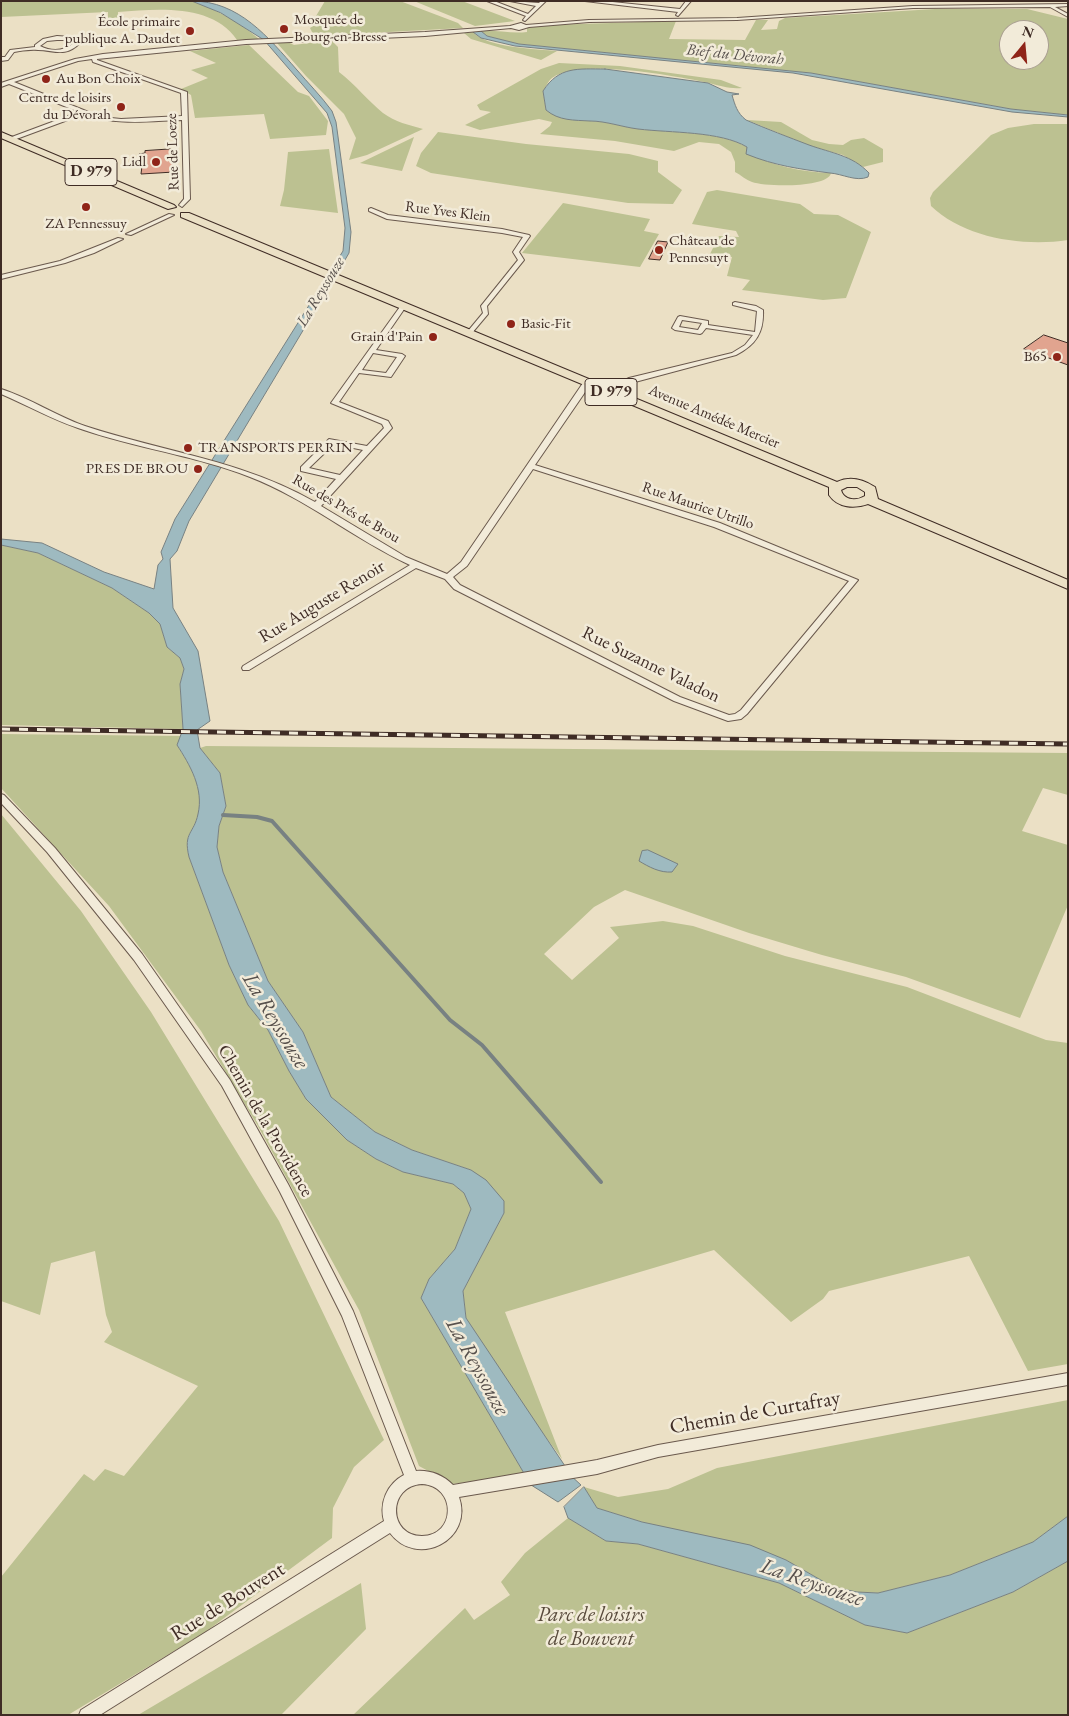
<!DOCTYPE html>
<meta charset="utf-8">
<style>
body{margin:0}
#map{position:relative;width:1069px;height:1716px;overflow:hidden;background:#ebe0c5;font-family:"EB Garamond",serif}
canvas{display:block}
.frame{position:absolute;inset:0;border:2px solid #3f2c25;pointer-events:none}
.north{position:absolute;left:999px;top:20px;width:50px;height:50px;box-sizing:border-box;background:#f2ebd9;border:1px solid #aa9f91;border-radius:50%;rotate:17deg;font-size:14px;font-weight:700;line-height:20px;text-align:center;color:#3f2c25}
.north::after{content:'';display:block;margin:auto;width:18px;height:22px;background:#8f2418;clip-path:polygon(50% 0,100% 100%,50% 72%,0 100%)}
</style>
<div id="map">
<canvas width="1069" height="1716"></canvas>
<div class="frame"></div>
<div class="north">N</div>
</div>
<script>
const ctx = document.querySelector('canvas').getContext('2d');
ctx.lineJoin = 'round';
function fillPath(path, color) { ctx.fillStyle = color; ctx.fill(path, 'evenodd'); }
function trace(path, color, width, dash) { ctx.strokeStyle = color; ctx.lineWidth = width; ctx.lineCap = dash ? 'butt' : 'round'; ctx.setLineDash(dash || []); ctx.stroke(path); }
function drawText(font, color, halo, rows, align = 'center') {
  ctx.font = font + ' "EB Garamond",serif'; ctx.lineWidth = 5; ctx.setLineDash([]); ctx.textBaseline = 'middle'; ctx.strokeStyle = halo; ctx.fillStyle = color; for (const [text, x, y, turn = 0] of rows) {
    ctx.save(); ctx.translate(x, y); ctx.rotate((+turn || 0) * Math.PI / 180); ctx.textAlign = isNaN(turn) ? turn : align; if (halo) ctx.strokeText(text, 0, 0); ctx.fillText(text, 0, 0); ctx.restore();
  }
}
fillPath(new Path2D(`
 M1 1H192C217 10 238 21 259 39L237 40C212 3 157 9 118 12V18H108V12L1 17Z
 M325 1H400L458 23 463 28 314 36 310 28 316 24 313 21Z
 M414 1H462L515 21 475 26Z
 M935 9H1027L1068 19V115L1011 109 811 73 519 44 487 36 481 31C497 30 512 34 527 32V28L547 25 676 21 669 39 745 40 756 20H754H768L761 30 777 29 779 21 785 18ZM1009 30H1039V60H1009Z
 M473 32C487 48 537 49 557 51L541 60 471 39 464 33Z
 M331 40 338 47 339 72C356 85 368 101 383 113 395 122 409 125 423 129L367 155 349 160 356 138 344 114 306 76 277 43 288 42 294 45Z
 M249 45 298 92 309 96 328 121 326 135 270 139 264 114 195 118 191 95 181 89 208 78 191 70 216 63 190 51Z
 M559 63 620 66 721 80 742 88C729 89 721 86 709 83 675 76 580 58 552 78 548 81 546 87 543 91L546 110C561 120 573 120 590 121 606 121 622 127 639 129 671 133 719 131 747 147V153C774 166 801 172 831 173 828 188 766 187 752 182 746 180 741 175 735 172V162L731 152 719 144 699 142 674 151 615 141 540 134 550 126 552 122 539 119 480 130 465 125 491 112 480 110 477 105 541 69Z
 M747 120 781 122 812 140 829 144 843 145 851 140 864 138 883 149V162L863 167 843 155 810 146Z
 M1034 124H1068V240C1023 247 964 238 931 206L930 198 933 192 991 135 1008 128Z
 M438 132 526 144 629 154 658 161V172L682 190 673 204 628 203 431 173 416 166 421 153Z
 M414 137 402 171 360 163Z
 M329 149 338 213 280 206 284 190 288 152Z
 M717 190 800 204 814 214 838 215 871 232 846 298 823 300 742 290 750 280 727 276 732 257 710 254 719 236 739 237 736 231 692 224 707 192Z
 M563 203 650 219 644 231 659 234 640 267 522 253Z
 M1 545 38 553 112 588 149 613 160 624 167 647 180 658 184 669 180 684 183 729 1 725Z
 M1 734 182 736 177 745C190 765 204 789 199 814 194 834 183 832 189 857L229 965 248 1005 268 1030 289 1071 306 1099 347 1140 376 1159 403 1172 453 1184 464 1193 471 1209 455 1249 429 1279 421 1298 525 1475 452 1484 419 1466 359 1310 259 1128 201 1031 109 906 1 788Z
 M206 746 1068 753V795L1043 788 1022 831 1068 845V905L1020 1018 906 977 822 955 749 933 625 890 594 907 544 954 572 980 619 938 610 927 663 921 693 926 785 956 907 987 1046 1040 1068 1043V1364L1028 1371 969 1256 829 1291 823 1299 791 1322 714 1250 505 1312 562 1459 519 1401 466 1318 463 1291 504 1213 471 1170 412 1150 375 1132 331 1097 303 1032 268 981 223 872 217 847 219 826 226 806 220 773 200 748Z
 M1 814 81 911 151 1012 279 1221 384 1440 354 1467 333 1508 332 1538 204 1633 68 1715H1V1577L84 1474 94 1481 105 1469 124 1476 198 1386 104 1342 112 1332 106 1315 95 1251 51 1263 40 1315 1 1301Z
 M1068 1400V1516L1033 1542 950 1575 878 1593 857 1592 833 1587 786 1560 642 1522 597 1508 584 1487 618 1497 668 1489 717 1468Z
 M568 1518 606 1541 638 1544 779 1583 865 1625 907 1633 1013 1592 1068 1561V1715H353L465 1608 474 1620 510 1595 501 1582 525 1553Z
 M361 1583 366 1629 281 1715H138Z`), '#bcc191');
const water = new Path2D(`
 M192 1C239 1 268 37 297 70 308 83 321 96 332 111L336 122 351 232 349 253 338 272 189 521 177 551 170 559 173 608 198 651 210 721 197 730 200 748 220 773 226 806 219 826 217 847 223 872 268 981 303 1032 331 1097 375 1132 412 1150 471 1170 486 1180 504 1201V1213L463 1291 466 1318 565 1466 525 1475 421 1298 429 1279 455 1249 471 1209 464 1193 453 1184 403 1172 376 1159 347 1140 306 1099 289 1071 268 1030 248 1005 229 965 189 857C183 832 194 834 198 814 204 789 190 765 177 745L183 729 180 684 184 669 180 658 167 647 160 624 149 613 112 588 38 553 1 545V539L42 543 104 572 154 589 158 565 163 559 161 552 175 519 343 251 345 228 332 127 327 113 264 40 221 13Z
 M481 31 487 36 519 44 811 73 1011 109 1068 115V117L1012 112 793 73 515 46 481 38 473 32Z
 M605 69 708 83 727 92 739 94 732 95C735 105 737 113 746 120 767 129 788 137 809 145 831 153 852 155 869 173L868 177C856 182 843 174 830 173 799 169 776 166 746 154L747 147C720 131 671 133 638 129 622 127 606 121 590 121 574 120 559 121 546 110L543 91C559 66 578 69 605 69Z
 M648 850 678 864 672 872C660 873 649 867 639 861L642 851Z
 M569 1474 581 1485 558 1502 528 1483Z
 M584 1487 597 1508 642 1522 750 1545 786 1560 833 1587 857 1592 878 1593 950 1575 1033 1542 1068 1516V1561L1013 1592 907 1633 865 1625 779 1583 638 1544 606 1541 568 1518 564 1507Z`);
fillPath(water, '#9ebac0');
trace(water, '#788182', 1);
trace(new Path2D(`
 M223 815 257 817 272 821 450 1020 482 1045 601 1182`), '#788182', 4);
const building = new Path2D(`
 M175 149 174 172 141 174 142 166H138L139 154 145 153V151Z
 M658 241 668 242 660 260 649 259Z
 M1044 335 1068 343V365L1024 349Z`);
fillPath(building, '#e1a48f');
trace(building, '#3f2c25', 1);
const street = new Path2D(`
 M487 1H494L528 14 536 6 510 1 539 3 541 1H546L525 21 523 20 526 16Z
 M585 1H603L680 9 686 1H691L678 16 676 15 678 12Z
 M1068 4V6L1055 7 1068 14V17L1050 7 913 8 737 20 589 22 529 27 519 30 511 28 425 36 246 44 97 59V60L187 92 190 199 182 207 179 205 184 199 182 120C149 121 116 126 84 114L11 141 9 140V138L79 112 9 84 1 87V83L7 81 75 59 103 54 246 40 425 32 510 26 521 23 526 25 589 20 737 18 913 6ZM92 59 93 62 181 93 182 116 121 119 101 117 14 82 78 61Z
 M57 36 71 37 80 43C65 58 54 50 38 50 30 49 21 51 14 52L8 60 1 61V57H5L10 50 35 47V45L43 39ZM57 40H68L74 43C64 51 52 52 40 46L47 41Z
 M371 208 388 215 502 229 529 235 530 236 519 252 524 260 487 306 488 314 472 333H468V331L483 313 481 306 518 260 513 252 523 237 502 233 387 219 369 211V209Z
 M169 214 174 215 131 235 126 234Z
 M118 238 123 239 94 253 65 263 1 279V275L60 261Z
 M735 302 756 306 763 310C764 332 756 345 736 355L635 382 610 393 603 391 629 378 732 353 745 345 753 335 706 328 702 333 700 334 675 330 672 328 678 317 680 316 708 321V325L755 332 757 311 733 305V303ZM682 320 702 323 698 330 679 327Z
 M402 304 407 305 376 350 402 354 405 356 391 377 359 373 339 402 388 421 392 428 321 506 406 557 447 574 461 562 585 380H591L592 382 535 465 720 523 858 580 747 714 741 719 728 721 674 701 454 589 445 579 416 568 249 670H243L242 668 243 666 410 565C354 539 307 499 250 477 194 455 134 448 78 428 51 419 27 405 1 394V389C30 398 56 416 85 426 164 452 241 460 315 502L336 479 301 471V467L329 439 367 446 384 428 382 424 331 403ZM373 353 397 357 386 373 362 370ZM334 444 363 450 340 475 309 468ZM533 469 714 527 849 581 741 710 735 714 729 715 680 697 460 585 453 577 467 566Z
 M1 794 4 795 55 848 142 954 230 1080 288 1184 353 1311 416 1471C430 1470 443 1475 453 1485L597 1460 658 1445 1068 1373V1385L658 1457 597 1474 459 1497C474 1540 417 1569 390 1533L100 1715H79L81 1710 384 1521C379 1503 387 1484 404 1475L342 1316 280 1192 222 1086 134 960 47 852 1 803ZM422 1484C457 1486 456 1536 422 1536 388 1536 387 1486 422 1484Z`);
const primary = new Path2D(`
 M1 132 174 205 176 207 168 209 1 138Z
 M181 213H189L837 482C851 475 864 480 875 487L878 499 1068 580V589L868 504C854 509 838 508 829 495V487L181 217ZM847 487H857L865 492V496C857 501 844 501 841 490Z`);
trace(street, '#6a594d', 2);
trace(primary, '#3f2c25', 2);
fillPath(street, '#f2ebd9');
fillPath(primary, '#ebe0c5');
const rail = new Path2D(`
 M1 729 1068 744`);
trace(rail, '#3f2c25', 5);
trace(rail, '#f2ebd9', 3, [9]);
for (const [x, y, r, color] of [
 [284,29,5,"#8f2418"],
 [190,31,5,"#8f2418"],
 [46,79,5,"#8f2418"],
 [121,107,5,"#8f2418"],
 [156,162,5,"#8f2418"],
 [86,207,5,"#8f2418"],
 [659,250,5,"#8f2418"],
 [511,324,5,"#8f2418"],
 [433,337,5,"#8f2418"],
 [1057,357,5,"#8f2418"],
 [188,448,5,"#8f2418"],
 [198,469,5,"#8f2418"]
]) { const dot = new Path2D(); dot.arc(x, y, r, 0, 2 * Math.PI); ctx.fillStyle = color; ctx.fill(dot); trace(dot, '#f2ebd9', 2); }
drawText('15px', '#3f2c25', '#f2ebd9', [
 ["Mosquée de",294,20,"left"],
 ["Bourg-en-Bresse",294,37,"left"],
 ["École primaire",180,22],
 ["publique A. Daudet",180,39],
 ["Au Bon Choix",56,79,"left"],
 ["Centre de loisirs",111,98],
 ["du Dévorah",111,115],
 ["Lidl",146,162],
 ["ZA Pennessuy",86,224,"center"],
 ["Château de",669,241,"left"],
 ["Pennesuyt",669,258,"left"],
 ["Basic-Fit",521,324,"left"],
 ["Grain d'Pain",423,337],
 ["B65",1047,357],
 ["TRANSPORTS PERRIN",198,448,"left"],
 ["PRES DE BROU",188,469]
], 'right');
drawText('15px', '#3f2c25', '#f2ebd9', [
 ["Rue de Loeze",173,152,-92],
 ["Rue Yves Klein",448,212,7],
 ["Avenue Amédée Mercier",714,417,23],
 ["Rue Maurice Utrillo",698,506,19],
 ["Rue des Prés de Brou",346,509,30]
]);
drawText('italic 16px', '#57504c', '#f2ebd9', [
 ["Bief du Dévorah",735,55,6],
 ["La Reyssouze",321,292,-59]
]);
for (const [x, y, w] of [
 [91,172,52],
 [611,392,52]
]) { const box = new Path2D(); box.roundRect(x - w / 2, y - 13.5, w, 27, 4); ctx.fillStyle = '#f2ebd9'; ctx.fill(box); trace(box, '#3f2c25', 1); }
drawText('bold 16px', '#3f2c25', null, [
 ["D 979",91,172],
 ["D 979",611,392]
]);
drawText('18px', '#3f2c25', '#f2ebd9', [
 ["Rue Auguste Renoir",322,602,-31],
 ["Rue Suzanne Valadon",651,665,26],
 ["Chemin de la Providence",265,1121,60]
]);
drawText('21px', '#3f2c25', '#f2ebd9', [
 ["Chemin de Curtafray",755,1413,-10],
 ["Rue de Bouvent",228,1602,-32]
]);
drawText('italic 21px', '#584a3b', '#f2ebd9', [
 ["Parc de loisirs",591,1615],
 ["de Bouvent",591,1639]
]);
drawText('italic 22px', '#57504c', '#f2ebd9', [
 ["La Reyssouze",275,1021,59],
 ["La Reyssouze",477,1367,61],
 ["La Reyssouze",812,1583,19]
]);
</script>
